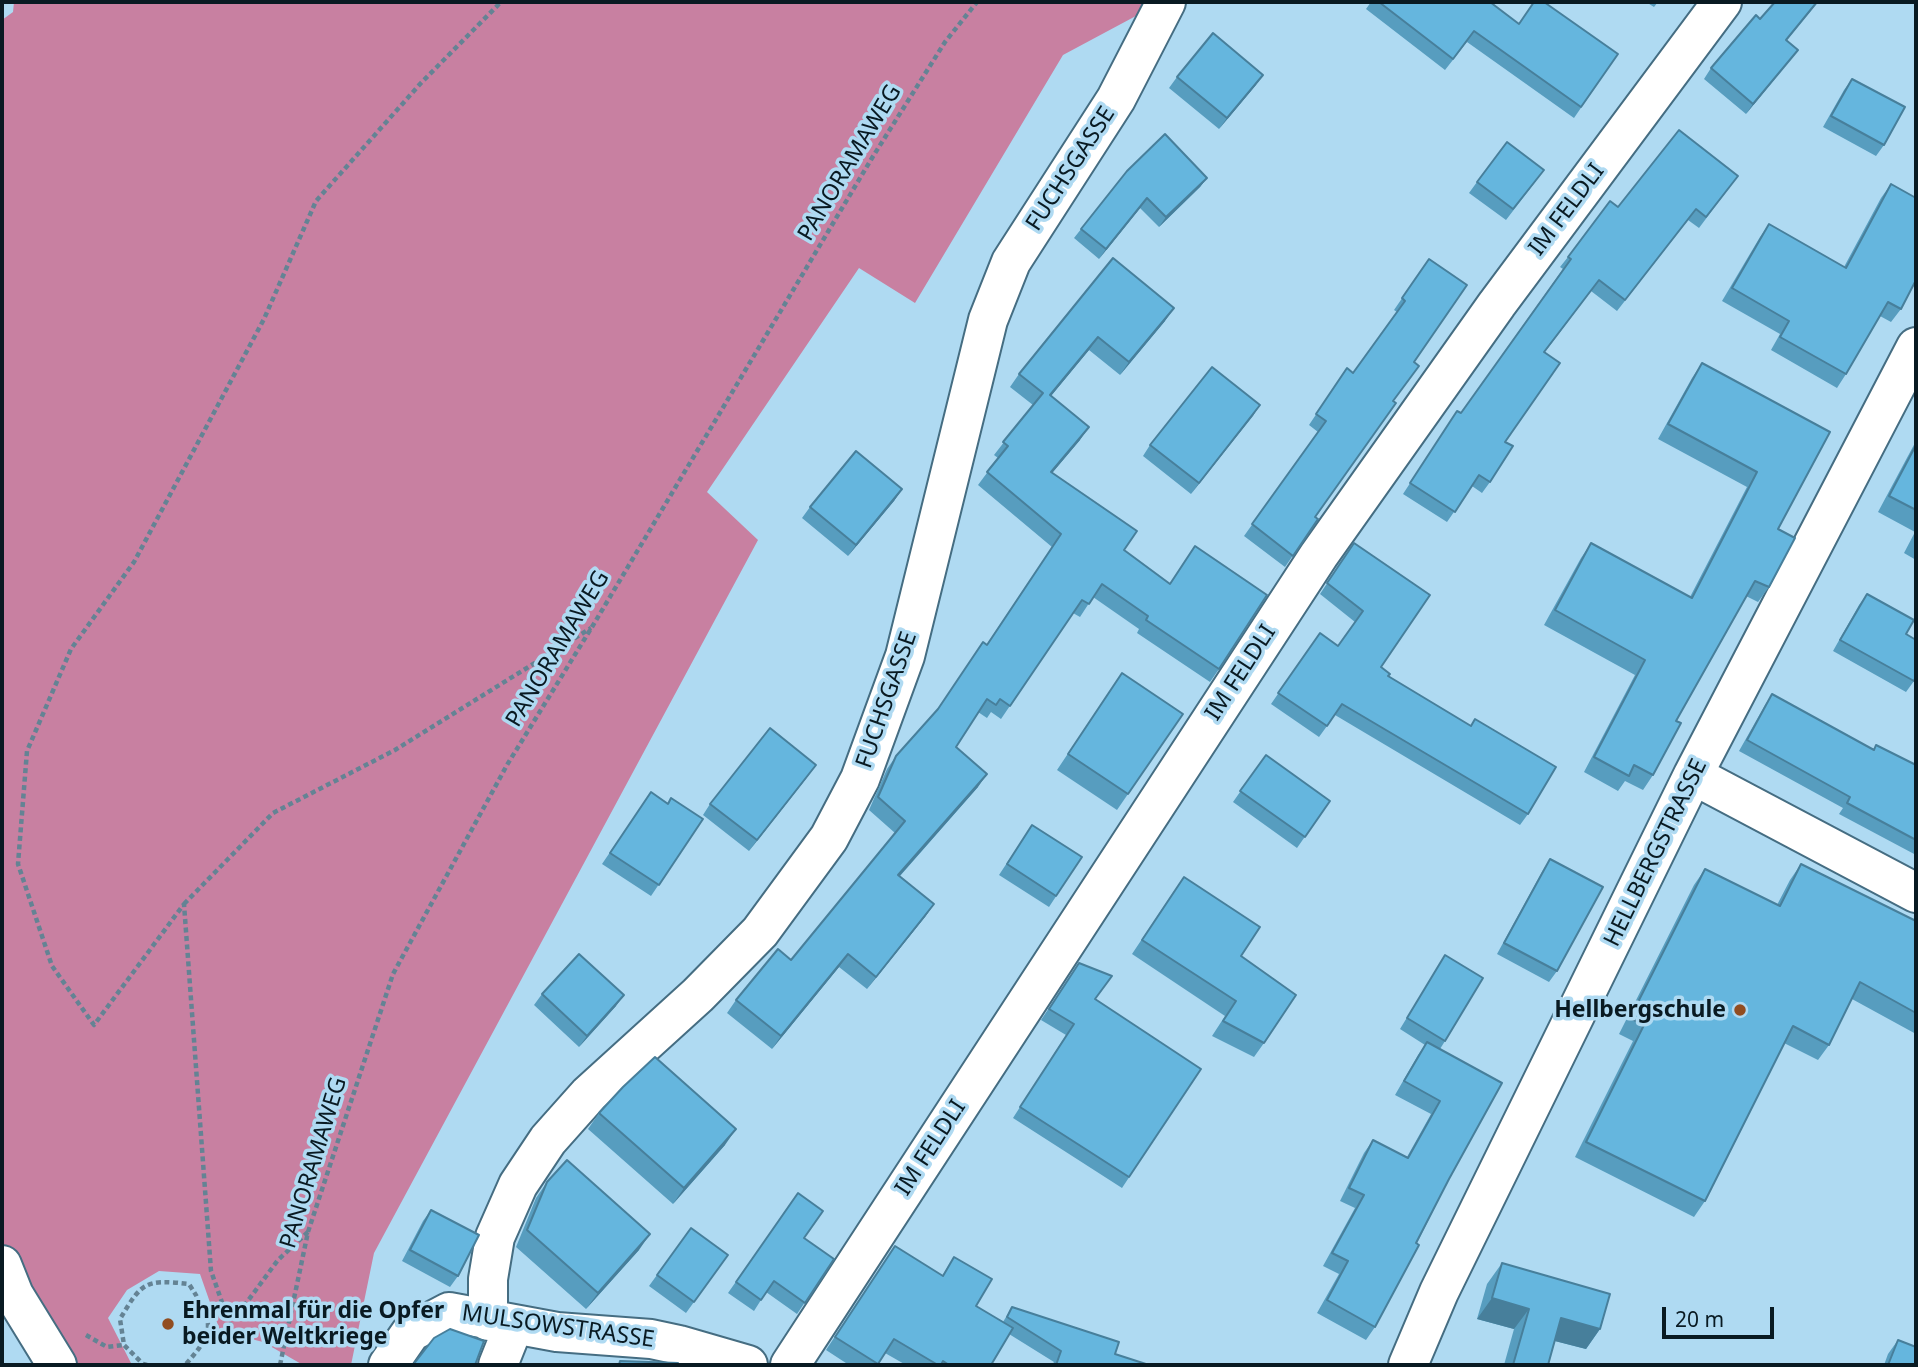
<!DOCTYPE html>
<meta charset="utf-8">
<style>
body{margin:0}
#map{position:relative;width:1918px;height:1367px;overflow:hidden;background:#afdaf2;font-family:"Noto Sans",sans-serif}
canvas{display:block}
.frame{position:absolute;inset:0;border:4px solid #091a22;pointer-events:none}
.scale{position:absolute;left:1662px;top:1307px;width:112px;height:32px;box-sizing:border-box;border:4px solid #091a22;border-top:0;padding-left:9px;font-size:21px;line-height:24px;white-space:nowrap;color:#091a22;-webkit-text-stroke:5px #afdaf2;paint-order:stroke}
</style>
<div id="map">
<canvas width="1918" height="1367"></canvas>
<div class="frame"></div>
<div class="scale">20 m</div>
</div>
<script>
const ctx = document.querySelector('canvas').getContext('2d');
ctx.lineJoin = 'round';
function fillPath(path, color) { ctx.fillStyle = color; ctx.fill(path, 'evenodd'); }
function trace(path, color, width, dash) { ctx.strokeStyle = color; ctx.lineWidth = width; ctx.lineCap = dash ? 'butt' : 'round'; ctx.setLineDash(dash || []); ctx.stroke(path); }
function drawText(font, color, halo, rows, align = 'center') {
  ctx.font = font + ' "Noto Sans",sans-serif'; ctx.lineWidth = 7; ctx.setLineDash([]); ctx.textBaseline = 'middle'; ctx.strokeStyle = halo; ctx.fillStyle = color; for (const [text, x, y, turn = 0] of rows) {
    ctx.save(); ctx.translate(x, y); ctx.rotate((+turn || 0) * Math.PI / 180); ctx.textAlign = isNaN(turn) ? turn : align; if (halo) ctx.strokeText(text, 0, 0); ctx.fillText(text, 0, 0); ctx.restore();
  }
}
fillPath(new Path2D(`
 M14 2H1162L1063 55 915 303 859 268 707 492 758 540 374 1253 351 1365H303L263 1342 220 1331 200 1274 159 1271 127 1290 108 1318 132 1365H69L35 1315 2 1245V20L13 12Z`), '#c880a1');
const minor = new Path2D(`
 M1693 775 1916 893
 M2 1265 14 1295 57 1365
 M488 1321V1279L495 1237 518 1185 548 1140 589 1094 698 995 760 932 829 838 860 779 905 656 988 320 1011 262 1116 99 1166 2
 M388 1365 411 1332 449 1312 557 1332 651 1339 679 1345 748 1365
 M498 1365 514 1325
 M790 1365 1319 555 1497 304 1722 2
 M1408 1365 1439 1292 1693 775 1916 347`);
trace(minor, '#456d82', 42);
trace(new Path2D(`
 M184 904 273 813 395 750 591 628
 M308 1232 278 1260 230 1325 211 1271 184 904 94 1025 52 966 18 864 27 751 71 649 134 562 264 319 316 201 421 83 501 2
 M86 1335 107 1347 124 1345
 M147 1365 143 1364 124 1345 120 1319C142 1282 145 1279 189 1284 213 1322 217 1330 185 1365
 M280 1365 308 1232 393 974 507 765 592 627 872 158 945 42 977 2`), '#648394', 4.5, [5, 3.5]);
trace(minor, '#fff', 38);
fillPath(new Path2D(`
 M1371 2H1490L1519 24 1618 54 1574 118 1467 42 1445 70 1366 9Z
 M1646 2H1658L1654 7Z
 M1775 2H1818L1786 41 1790 60 1746 114 1704 79 1711 68 1760 19Z
 M1263 75 1255 86 1219 129 1169 88 1177 77Z
 M1852 79 1884 145 1876 156 1823 127 1844 90Z
 M1127 171 1207 178 1200 187 1159 227 1140 208 1099 259 1074 238Z
 M1738 176 1699 228 1688 220 1617 311 1591 291 1545 352 1505 442 1490 482 1482 493 1472 486 1447 522 1403 494 1450 422 1461 413 1563 269 1560 267 1568 257 1618 207Z
 M1536 181 1506 220 1469 193 1477 182Z
 M1891 184 1901 309 1891 322 1880 316 1846 374 1837 388 1771 350 1780 334 1722 301 1760 237 1769 224 1844 267 1881 198Z
 M1113 258 1165 321 1120 375 1089 350 1051 396 1080 440 1052 473 1124 550 1219 669 1210 682 1137 633 1139 629 1093 597 1080 617 1073 613 1001 719 991 712 987 718 978 712 956 747 978 787 900 876 934 904 925 917 867 989 839 967 772 1049 727 1013 736 1000 791 960 895 833 869 810 887 769 896 756 937 710 987 644 1052 547 978 485 998 458 994 455 1033 405 1010 387 1019 374Z
 M1429 259 1414 362 1393 401 1316 517 1318 519 1285 567 1244 536 1318 432 1309 425 1347 368 1353 373 1397 312 1394 310Z
 M1702 363 1830 432 1778 529 1769 587 1758 602 1746 596 1676 721 1653 775 1643 790 1625 781 1618 791 1584 772 1635 675 1544 625 1581 558 1591 543 1690 597 1747 487 1658 439 1692 378Z
 M1260 405 1191 494 1143 456 1150 445Z
 M1916 441V560L1904 553 1915 532 1878 512Z
 M902 489 894 501 848 556 802 518 810 507Z
 M1354 543 1381 667 1388 676 1528 814 1520 825 1335 715 1319 737 1271 704 1320 633 1338 646 1355 622 1320 594Z
 M1867 594 1906 634 1914 681 1906 692 1833 651 1859 605Z
 M1111 689 1183 714 1117 810 1057 770Z
 M1772 694 1873 750 1876 745 1916 765V855L1839 814 1843 808 1739 751 1765 705Z
 M1266 755 1330 801 1297 848 1233 802Z
 M808 776 749 851 703 815 710 804Z
 M651 792 668 803 703 819 651 896 602 864Z
 M1032 825 1082 857 1049 907 999 875Z
 M1550 859 1557 971 1549 982 1497 954 1543 870Z
 M1801 864 1916 921V1034L1852 999 1829 1045 1818 1060 1784 1043 1705 1201 1694 1217 1575 1157 1633 1041 1619 1034 1694 885 1705 869 1777 905 1790 880Z
 M1174 891 1264 1043 1254 1057 1212 1036 1225 1016 1132 954Z
 M1445 955V1041L1440 1049 1449 1179 1375 1327 1366 1340 1317 1313 1339 1274 1323 1266 1355 1208 1340 1201 1364 1153 1373 1140 1407 1157 1431 1114 1395 1095 1418 1055 1425 1045 1400 1029Z
 M1079 963 1095 999 1201 1069 1122 1188 1013 1118 1066 1035 1041 1020Z
 M542 994 616 1006 579 1047 534 1005Z
 M599 1113 725 1145 673 1204 588 1129Z
 M547 1182 639 1250 586 1309 516 1247 536 1198Z
 M798 1193 804 1238 834 1259 797 1314 766 1292 754 1311 728 1293Z
 M431 1210 458 1276 450 1287 402 1261 423 1221Z
 M691 1228 728 1255 686 1313 649 1286Z
 M895 1246 942 1276 954 1257 976 1306 1003 1322 1012 1307 1115 1354 1149 1365H1052L1054 1362 1009 1334 991 1365H906L885 1353 877 1365H849L826 1350Z
 M1502 1263 1600 1329 1586 1349 1555 1341 1548 1365H1504L1514 1329 1477 1319 1487 1284Z
 M1898 1340 1916 1365H1884L1888 1354Z`), '#579dbf');
fillPath(new Path2D(`
 M1798 50 1790 60 1746 114 1753 104Z
 M1263 75 1255 86 1219 129 1227 118Z
 M1207 178 1200 187 1159 227 1166 217Z
 M1147 198 1140 208 1099 259 1106 249Z
 M1174 308 1165 321 1120 375 1129 362Z
 M1098 337 1089 350 1041 408 1050 395Z
 M1260 405 1253 416 1191 494 1199 483Z
 M1089 427 1080 440 1042 485 1051 472Z
 M902 489 894 501 848 556 856 545Z
 M816 765 808 776 749 851 757 840Z
 M987 774 978 787 889 888 898 875Z
 M934 904 925 917 867 989 876 977Z
 M848 954 839 967 772 1049 781 1036Z
 M624 995 616 1006 579 1047 587 1036Z
 M736 1129 725 1145 673 1204 684 1188Z
 M650 1234 639 1250 586 1309 598 1293Z
 M1492 1298 1529 1309 1514 1329 1477 1319Z
 M1561 1318 1600 1329 1586 1349 1547 1339Z`), '#477f9b');
const building = new Path2D(`
 M1379 2H1490L1519 24 1534 2H1544L1618 54 1581 107 1474 31 1453 59Z
 M1775 2H1817L1786 40 1798 50 1753 104 1711 68 1756 15 1760 19Z
 M1213 33 1263 75 1227 118 1177 77Z
 M1852 79 1905 107 1884 145 1831 116Z
 M1679 130 1738 176 1706 217 1696 209 1625 300 1599 280 1544 352 1560 363 1505 442 1513 446 1490 482 1479 475 1455 512 1410 483 1457 411 1461 413 1571 259 1568 257 1610 201 1618 207Z
 M1165 134 1207 178 1166 217 1147 198 1106 249 1081 229 1127 171Z
 M1507 142 1544 170 1513 209 1477 182Z
 M1891 184 1916 198V280L1901 309 1888 302 1846 374 1780 337 1789 321 1732 288 1769 224 1846 268Z
 M1113 258 1174 308 1129 362 1098 337 1050 395 1089 427 1051 472 1137 531 1124 550 1170 584 1195 546 1267 595 1219 669 1146 620 1148 616 1102 584 1089 604 1082 600 1010 706 1000 699 996 705 987 699 956 747 987 774 898 875 934 904 876 977 848 954 781 1036 736 1000 778 949 791 960 905 821 878 797 896 756 938 709 983 642 987 645 1061 534 987 472 1008 446 1003 442 1043 393 1019 374Z
 M1429 259 1467 285 1414 362 1419 366 1393 401 1396 403 1315 517 1318 519 1293 556 1252 524 1326 421 1316 414 1347 368 1353 373 1405 301 1402 298Z
 M1702 363 1830 432 1778 529 1795 538 1769 587 1755 581 1676 721 1681 723 1653 775 1634 765 1629 776 1594 757 1645 660 1555 610 1591 543 1692 598 1757 472 1668 424Z
 M1212 367 1260 405 1199 483 1150 445Z
 M1916 445V510L1889 496Z
 M856 451 902 489 856 545 810 507Z
 M1354 543 1430 595 1381 667 1390 674 1388 676 1471 726 1475 719 1556 767 1528 814 1342 704 1327 726 1278 693 1320 633 1338 646 1363 611 1327 583Z
 M1867 594 1914 620 1906 634 1916 640V676L1914 681 1840 640Z
 M1122 673 1183 714 1128 794 1068 754Z
 M1772 694 1874 750 1876 745 1916 765V840L1847 803 1850 797 1747 740Z
 M770 728 816 765 757 840 710 804Z
 M1266 755 1330 801 1305 837 1240 791Z
 M651 792 668 804 671 798 703 819 659 885 610 853Z
 M1032 825 1082 857 1056 896 1007 864Z
 M1550 859 1603 887 1557 971 1504 943Z
 M1801 864 1916 921V1013L1860 982 1829 1045 1793 1026 1705 1201 1586 1142 1644 1025 1630 1018 1705 869 1780 906Z
 M1184 877 1260 927 1241 956 1296 995 1264 1043 1223 1021 1236 1001 1142 940Z
 M579 954 624 995 587 1036 542 994Z
 M1445 955 1483 978 1445 1041 1407 1018Z
 M1079 963 1112 976 1095 999 1201 1069 1129 1177 1020 1107 1074 1024 1049 1009Z
 M1427 1042 1502 1083 1449 1179 1416 1243 1419 1245 1375 1327 1327 1300 1348 1261 1332 1253 1364 1195 1349 1188 1373 1140 1408 1158 1440 1101 1404 1081Z
 M655 1057 736 1129 684 1188 599 1113 623 1087Z
 M567 1160 650 1234 598 1293 527 1230 547 1182Z
 M798 1193 823 1211 804 1238 834 1259 805 1303 774 1281 761 1300 736 1282Z
 M431 1210 479 1235 458 1276 410 1250Z
 M691 1228 728 1255 694 1302 657 1275Z
 M895 1246 943 1276 954 1257 992 1279 976 1306 1013 1328 991 1365H949L943 1361 941 1365H938L894 1339 878 1364 835 1337Z
 M1502 1263 1610 1294 1600 1329 1561 1318 1548 1365H1513L1529 1309 1492 1298Z
 M1012 1307 1119 1342 1115 1354 1149 1365H1056L1061 1351 1007 1317Z
 M450 1329 484 1341 475 1365H413L434 1338Z
 M1898 1340 1916 1347V1365H1888Z
 M620 1361 678 1363V1365H619Z`);
fillPath(building, '#65b6de');
trace(building, '#477f9b', 2);
for (const [x, y, r, color] of [
 [1740,1010,7,"#914d20"],
 [168,1324,7,"#914d20"]
]) { const dot = new Path2D(); dot.arc(x, y, r, 0, 2 * Math.PI); ctx.fillStyle = color; ctx.fill(dot); trace(dot, '#afdaf2', 2.5); }
drawText('23px', '#091a22', '#afdaf2', [
 ["PANORAMAWEG",850,163,-59],
 ["FUCHSGASSE",1071,169,-57],
 ["IM FELDLI",1567,210,-53],
 ["PANORAMAWEG",558,649,-59],
 ["IM FELDLI",1241,673,-57],
 ["FUCHSGASSE",887,700,-71],
 ["HELLBERGSTRASSE",1656,853,-64],
 ["IM FELDLI",931,1148,-57],
 ["PANORAMAWEG",314,1163,-73],
 ["MULSOWSTRASSE",558,1327,8]
]);
drawText('bold 23px', '#091a22', '#afdaf2', [
 ["Hellbergschule",1726,1010],
 ["Ehrenmal für die Opfer",182,1311,"left"],
 ["beider Weltkriege",182,1337,"left"]
], 'right');
</script>
